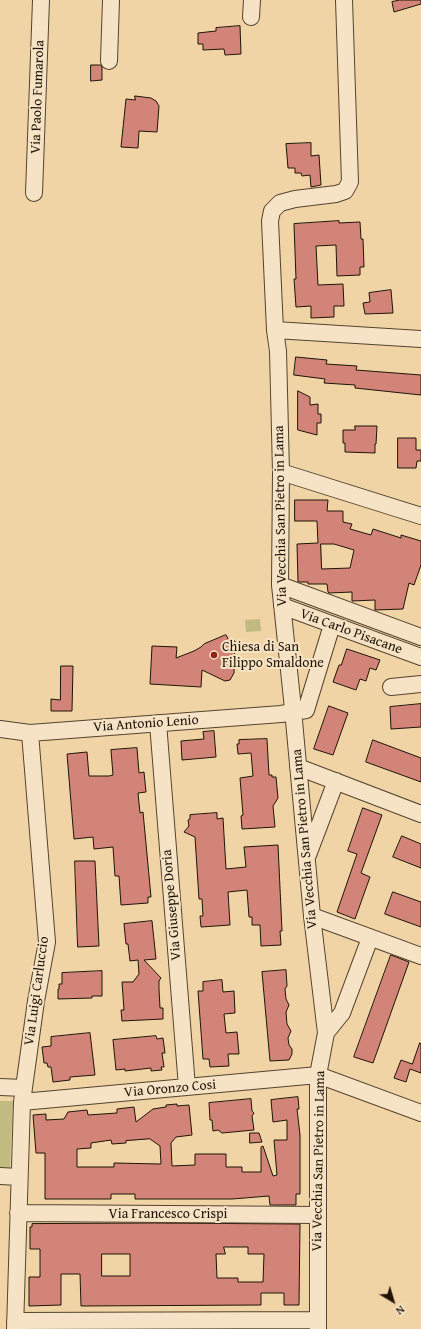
<!DOCTYPE html>
<style>
body{margin:0}
#map{position:relative;width:421px;height:1329px;overflow:hidden;background:#f1d4a6;font-family:"Gentium Book Plus",serif}
canvas{display:block}
.north{position:absolute;left:373px;top:1281px;width:40px;height:40px;-webkit-text-stroke:3px #f6e3c5;paint-order:stroke;rotate:142deg;font-size:11px;font-weight:700;line-height:16px;text-align:center;color:#1f1406}
.north::after{content:'';display:block;margin:auto;width:14px;height:18px;background:#1f1406;clip-path:polygon(50% 0,100% 100%,50% 72%,0 100%)}
</style>
<div id="map">
<canvas width="421" height="1329"></canvas>
<div class="north">N</div>
</div>
<script>
const ctx = document.querySelector('canvas').getContext('2d');
ctx.lineJoin = 'round';
function fillPath(path, color) { ctx.fillStyle = color; ctx.fill(path, 'evenodd'); }
function trace(path, color, width, dash) { ctx.strokeStyle = color; ctx.lineWidth = width; ctx.lineCap = dash ? 'butt' : 'round'; ctx.setLineDash(dash || []); ctx.stroke(path); }
function drawText(font, color, halo, rows, align = 'center') {
  ctx.font = font + ' "Gentium Book Plus",serif'; ctx.lineWidth = 4; ctx.setLineDash([]); ctx.textBaseline = 'middle'; ctx.strokeStyle = halo; ctx.fillStyle = color; for (const [text, x, y, turn = 0] of rows) {
    ctx.save(); ctx.translate(x, y); ctx.rotate((+turn || 0) * Math.PI / 180); ctx.textAlign = isNaN(turn) ? turn : align; if (halo) ctx.strokeText(text, 0, 0); ctx.fillText(text, 0, 0); ctx.restore();
  }
}
fillPath(new Path2D(`
 M260 619 261 631 246 632 245 620Z
 M0 1101H13L10 1168 0 1169Z`), '#c2bb81');
const building = new Path2D(`
 M400 0H421V4L394 12 392 2Z
 M240 26 241 54 225 55 224 49 203 50V44H198V33L216 31V28Z
 M91 65H101L102 67V80L91 81Z
 M135 96 151 98 156 101 159 106 157 132 139 131 138 148 121 147 126 99 135 100Z
 M311 143V156L319 155 321 185 311 187 310 175 302 176 301 173H295V168H288L286 144Z
 M339 221V223L360 222 361 239H363L364 267H360V275L337 276 336 245 316 246 318 285 343 284 344 306H334V317L311 318V306L296 307 294 279H296L294 224Z
 M391 290 393 313 365 314 363 303 370 302 369 293Z
 M296 357 327 360 326 364 357 366 356 370 421 375V395L355 388V385L324 383 325 379 294 375Z
 M298 391 310 397V405L318 404V414H321V423H317V435L298 430Z
 M355 426H377L376 444H375V453L345 452V443H343V430H355Z
 M398 438H416V450H421V461H417L416 468H398Z
 M295 500H328L327 511H343V522L352 524 350 529 371 535 373 529 401 538V535L421 541V565L414 585 409 583 403 609 375 610V600L352 601V592L329 593 328 592 327 584H308V582H298L297 544 318 543 317 521H295ZM321 544H334L354 550 350 568 322 569Z
 M226 635 229 640 235 641 234 673 230 680 225 681 202 670 201 687 150 684 152 646 177 647 176 658 194 651 201 647 204 644Z
 M347 649 380 660 376 670 370 668 366 681 360 679 356 690 333 682 339 665H341Z
 M61 666H73L72 711H51V699L60 700Z
 M421 704V727L391 729 390 707Z
 M329 706 348 713 333 755 314 749Z
 M214 731 216 757 182 760 181 741 204 739 203 732Z
 M267 739 269 775H272V777H276L278 798 273 806 275 827 242 829 241 816 243 815 240 778 253 776 251 753 238 754 237 744H239V740Z
 M373 740 421 758V782L366 762Z
 M137 748 139 773 144 772 146 792 138 793 140 813 143 812 151 897H148V903L121 905 119 876H115L113 847 94 849 93 837 74 839 67 754 87 752 89 776H109L113 775 111 750Z
 M363 808 382 815 361 873 370 877 355 919 337 912 357 854 348 851Z
 M217 813V819L223 818 226 869 246 867 244 847 278 845 282 931H280L281 945 261 946 260 925H252V917H249L247 890 228 892 230 925 201 927 200 916H203L202 899H199L195 837 184 832 189 826 188 820 190 819V815Z
 M402 836 421 844V868L393 857Z
 M75 861H95L99 946 78 947Z
 M393 892 421 902V927L385 914Z
 M152 921 156 959 144 960 161 978 159 981V989L160 1008H163V1019L122 1021 121 1010H124L122 982H133L139 974 138 960 130 961 128 944H126L124 924Z
 M391 955 409 962 373 1063 354 1057Z
 M286 970 287 986 285 989 286 999 289 1005 286 1012 287 1024 291 1031 288 1038 289 1045 292 1049V1054L289 1060 270 1061 262 972Z
 M102 971V996H92V998L58 999V989H59V984H62V973Z
 M222 980 223 992 234 991 235 1013 224 1014 226 1033 237 1032 239 1054H228L229 1066 210 1067 209 1059H203L198 991H203V982Z
 M90 1033 95 1075 70 1077V1080L53 1082 51 1067H48L47 1063H44L42 1047 51 1046V1037Z
 M156 1036 157 1039 163 1038 165 1053H162L164 1067H161L162 1070 151 1071V1068L125 1071V1069L116 1070 113 1040Z
 M420 1043 421 1044V1073L410 1069 406 1082 394 1078 401 1060 412 1064Z
 M298 1097 299 1109H297L300 1135V1194H296V1205H270L269 1196 232 1199H135V1194H111V1199H45V1153H36L33 1115 46 1114V1120L64 1119 68 1112 87 1110 88 1115 117 1113V1109L134 1107 136 1122 153 1109 166 1107V1105L177 1104V1106L189 1105 192 1135 176 1137 171 1143 172 1166 195 1165V1154H226V1167H242V1172H261V1147L263 1146 273 1176 277 1175 274 1140H287V1120L273 1122 271 1100ZM150 1139 160 1146 161 1164 114 1163V1167H77V1149L91 1148V1143L111 1140 112 1144 126 1143V1141Z
 M251 1099 252 1111 254 1113 252 1116 254 1130 222 1133 218 1130 213 1131 212 1120H210L209 1103Z
 M250 1133H259L262 1142 250 1143Z
 M155 1223 300 1224 299 1305H284V1293H261V1305L81 1306 80 1274H61V1305L29 1306V1277H40V1249H30V1227H32V1224ZM224 1247H248V1254H264L263 1282H238V1278H217L216 1254H225ZM102 1254H130V1276H102Z`);
fillPath(building, '#d18477');
trace(building, '#1f1406', 1);
const minor = new Path2D(`
 M251 17 252 0
 M109 61 111 0
 M34 193 41 0
 M275 330 421 339
 M281 472 421 516
 M280 585 421 637
 M282 606 421 657
 M391 687 421 684
 M158 723 187 1087
 M0 729 30 733 281 714 306 710 332 625
 M298 767 421 814
 M308 855 336 781
 M312 916 421 956
 M326 1033 342 1013 370 938
 M0 1087 24 1088
 M22 1102 318 1075 421 1113
 M0 1176 19 1177
 M18 1213 318 1215
 M15 1321 318 1320
 M15 1329 22 1102 36 1001 47 942 30 733
 M318 1329V1075L326 1033 312 916 292 699 280 585 281 472 278 351 275 330 270 221 272 211 280 203 295 199 336 194 345 191 350 182 344 0`);
trace(minor, '#54442e', 18);
trace(minor, '#f6e3c5', 16);
for (const [x, y, r, color] of [
 [214,655,4,"#8f2418"]
]) { const dot = new Path2D(); dot.arc(x, y, r, 0, 2 * Math.PI); ctx.fillStyle = color; ctx.fill(dot); trace(dot, '#f6e3c5', 1.5); }
drawText('14px', '#1f1406', '#f6e3c5', [
 ["Via Paolo Fumarola",38,97,-88],
 ["Via Vecchia San Pietro in Lama",281,516,-91],
 ["Via Carlo Pisacane",351,632,20],
 ["Via Antonio Lenio",146,724,-4],
 ["Via Vecchia San Pietro in Lama",305,839,-95],
 ["Via Giuseppe Doria",172,905,-95],
 ["Via Luigi Carluccio",37,991,-82],
 ["Via Oronzo Cosi",170,1089,-5],
 ["Via Vecchia San Pietro in Lama",319,1161,-89],
 ["Via Francesco Crispi",168,1214]
]);
drawText('14px', '#1f1406', '#f6e3c5', [
 ["Chiesa di San",222,647],
 ["Filippo Smaldone",222,663]
], 'left');
</script>
